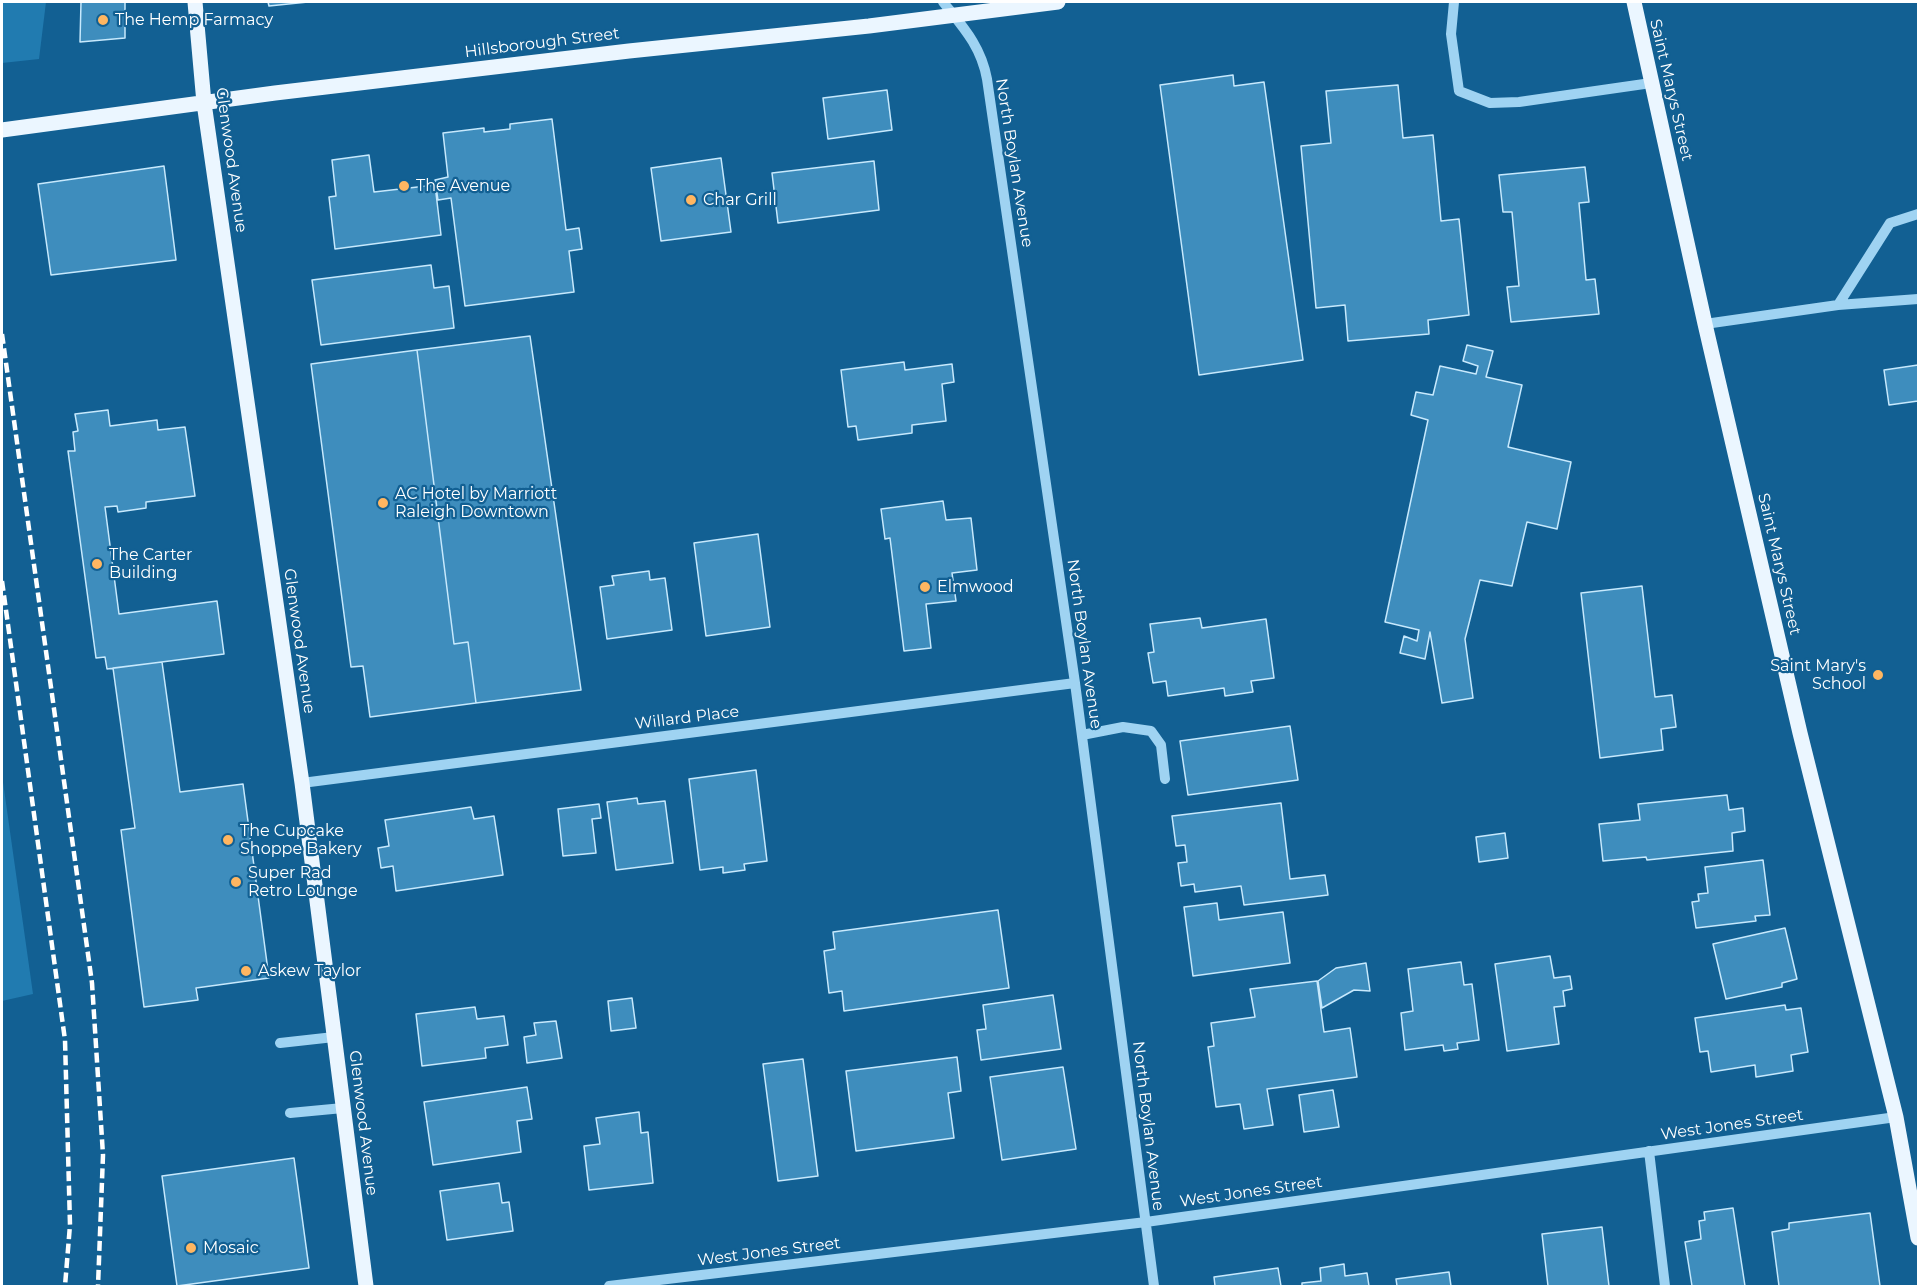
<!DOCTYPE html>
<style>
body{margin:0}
#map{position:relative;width:1920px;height:1288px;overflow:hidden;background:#126093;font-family:Montserrat,sans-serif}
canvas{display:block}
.frame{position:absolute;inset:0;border:3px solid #fff;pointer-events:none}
</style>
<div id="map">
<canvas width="1920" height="1288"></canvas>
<div class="frame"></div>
</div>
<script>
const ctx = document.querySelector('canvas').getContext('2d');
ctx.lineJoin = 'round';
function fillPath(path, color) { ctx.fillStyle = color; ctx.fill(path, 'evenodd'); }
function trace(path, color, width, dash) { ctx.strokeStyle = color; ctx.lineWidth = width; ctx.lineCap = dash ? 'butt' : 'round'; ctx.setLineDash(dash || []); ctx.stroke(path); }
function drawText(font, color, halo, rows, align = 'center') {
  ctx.font = font + ' Montserrat,sans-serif'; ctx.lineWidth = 4.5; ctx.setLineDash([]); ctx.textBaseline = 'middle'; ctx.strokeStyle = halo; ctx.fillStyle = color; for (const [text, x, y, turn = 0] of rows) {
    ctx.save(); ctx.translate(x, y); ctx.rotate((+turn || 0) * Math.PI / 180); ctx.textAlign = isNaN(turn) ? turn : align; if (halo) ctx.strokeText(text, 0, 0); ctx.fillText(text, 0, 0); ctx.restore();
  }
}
fillPath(new Path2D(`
 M2 2H46L39 59 2 63Z
 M2 775 33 994 2 1001Z`), '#217bb0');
const building = new Path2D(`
 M81 2H125V38L80 42Z
 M268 2H308L269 6Z
 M1233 75 1234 86 1264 82 1303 360 1199 375 1160 85Z
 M1398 85 1403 138 1433 135 1441 221 1459 219 1469 315 1428 320 1429 334 1348 341 1345 305 1316 308 1301 146 1331 143 1326 91Z
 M887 90 892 130 828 139 823 98Z
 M552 119 566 230 579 228 582 249 569 251 574 292 465 306 451 198 438 200 435 180 448 177 443 133 484 128V132L510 129V124Z
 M369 155 374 192 435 185 441 235 335 249 329 197 336 196 332 160Z
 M721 158 731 232 661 241 651 168Z
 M874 161 879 210 778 223 772 173Z
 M164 166 176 260 51 275 38 184Z
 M1585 167 1589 202 1579 203 1586 280 1595 279 1599 314 1511 322 1507 287 1519 286 1512 212H1503L1499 175Z
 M431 265 434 288 449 286 454 328 321 345 312 280Z
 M530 336 581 690 476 703 468 642 454 644 417 350Z
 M1467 345 1493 351 1486 377 1522 385 1508 447 1571 462 1557 529 1527 522 1512 586 1480 580 1465 639 1473 698 1442 703 1430 632 1425 659 1400 653 1404 636 1417 641 1419 630 1385 622 1428 420 1411 415 1416 392 1433 395 1440 366 1476 374 1478 366 1463 361Z
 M417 350 454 644 468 642 476 703 370 717 363 666 351 667 311 364Z
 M904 362 905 370 952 364 954 382 942 384 946 421 912 425V433L858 440 856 426 848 427 841 370Z
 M1918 365V401L1889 405 1884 370Z
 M108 410 110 426 157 420 158 430 185 427 195 496 146 502V508L118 512 117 506 105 507 119 614 217 601 224 654 107 669 105 657 96 658 68 451H75L73 432 78 431 75 414Z
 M943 501 946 520 971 518 977 570 952 573 956 601 926 604 931 648 904 651 890 538 885 539 881 509Z
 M758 534 770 627 706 636 694 543Z
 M649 571 650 580 665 578 672 630 607 639 600 587 614 585 612 576Z
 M1642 586 1655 697 1672 695 1676 727 1661 729 1663 750 1600 758 1581 593Z
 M1200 618 1202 628 1266 619 1274 678 1251 681 1253 692 1225 696 1224 688 1168 696 1166 681 1153 683 1148 653 1154 652 1150 624Z
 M162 662 180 792 243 784 269 978 196 988 198 1000 144 1007 121 830 135 828 113 668Z
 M1290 726 1298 780 1188 795 1180 741Z
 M756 770 767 861 744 864 745 870 723 873V867L700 870 689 779Z
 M1727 795 1729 810 1743 808 1745 831 1732 833 1733 851 1647 860 1646 857 1603 861 1599 824 1640 820 1638 804Z
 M637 798 638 804 665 801 673 863 616 870 607 802Z
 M1281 803 1290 879 1325 875 1328 895 1244 905 1241 886 1195 892 1194 884 1181 886 1178 863 1187 862 1185 845 1176 846 1172 816Z
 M599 804 601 818 592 819 596 853 563 856 558 809Z
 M471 807 474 819 494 816 503 875 396 891 393 866 381 868 378 848 389 846 385 820Z
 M1505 833 1508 858 1479 862 1476 837Z
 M1763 860 1770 915 1755 916 1756 921 1696 928 1692 902 1699 901 1698 894 1708 893 1705 867Z
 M1217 903 1219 920 1283 912 1290 963 1193 976 1184 907Z
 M998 910 1009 988 844 1011 842 991 829 993 824 951 835 949 833 932Z
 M1785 928 1797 979 1782 983V987L1726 999 1713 944Z
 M1550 956 1554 978 1570 976 1572 989 1563 991 1565 1006 1554 1007 1559 1044 1507 1051 1495 964Z
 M1461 962 1464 985 1472 984 1479 1040 1457 1043 1458 1049 1444 1051 1443 1045 1405 1050 1401 1013 1413 1011 1408 969Z
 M1366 963 1370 991 1354 990 1322 1008 1318 981 1336 968Z
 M1317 981 1324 1032 1350 1028 1357 1077 1267 1089 1273 1125 1244 1129 1240 1104 1216 1107 1208 1047 1214 1046 1211 1023 1255 1017 1250 989Z
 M1053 995 1061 1049 981 1060 977 1030 986 1029 983 1005Z
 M632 998 636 1028 611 1031 608 1001Z
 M1785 1005 1786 1010 1801 1008 1808 1052 1791 1055 1793 1071 1756 1077 1755 1065 1711 1072 1708 1051 1700 1052 1695 1018Z
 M475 1007 477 1019 504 1016 508 1045 485 1048 486 1058 422 1066 416 1014Z
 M556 1021 562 1058 527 1063 524 1037 536 1035 534 1023Z
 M957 1057 961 1091 948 1093 954 1138 856 1151 846 1071Z
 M803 1059 818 1176 778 1181 763 1064Z
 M1063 1067 1076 1149 1002 1160 990 1077Z
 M527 1087 532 1119 517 1121 521 1152 433 1165 424 1102Z
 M1333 1090 1339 1127 1304 1132 1299 1095Z
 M639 1112 641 1133 648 1132 653 1183 589 1190 584 1146 600 1144 596 1118Z
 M294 1158 309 1268 177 1286 162 1176Z
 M499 1183 502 1203 509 1202 513 1231 447 1240 440 1191Z
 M1733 1208 1745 1286H1692L1685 1242 1701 1239 1699 1221 1705 1220 1704 1212Z
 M1870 1213 1880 1286H1779L1772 1232 1789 1229V1223Z
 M1602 1227 1609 1286H1548L1542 1234Z
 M1344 1264 1345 1276 1367 1273 1369 1286H1302V1283L1321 1281 1320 1268Z
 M1278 1268 1281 1286H1215L1214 1277Z
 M1449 1272 1451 1286H1397L1396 1279Z`);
fillPath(building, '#3e8dbd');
trace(building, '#c7e9fd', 1.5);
trace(new Path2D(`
 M943 2C963 27 981 46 987 79L1075 683 1154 1286
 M1454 2 1451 34 1459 91 1490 103 1519 102 1651 83
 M1838 305 1890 223 1918 214
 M1705 324 1838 305 1918 299
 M1082 735 1123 727 1151 731 1161 745 1165 779
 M302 783 1075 683
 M280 1043 334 1037
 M290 1113 343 1108
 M1649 1151 1665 1286
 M609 1286 1146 1222 1896 1117`), '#9fd3f2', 10);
trace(new Path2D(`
 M195 2 204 103 302 783 366 1286
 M1634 2 1705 324 1800 733 1896 1117 1918 1238
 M2 130 275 93 629 51 869 26 1058 2`), '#ebf6ff', 15);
trace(new Path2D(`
 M2 334 92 983 103 1155 98 1286
 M2 581 65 1040 70 1225 65 1286`), '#fff', 4.5, [10, 4.5]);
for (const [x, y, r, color] of [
 [103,20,6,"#ffb661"],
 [404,186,6,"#ffb661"],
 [691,200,6,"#ffb661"],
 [383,503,6,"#ffb661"],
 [97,564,6,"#ffb661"],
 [925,587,6,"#ffb661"],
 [1878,675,6,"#ffb661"],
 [228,840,6,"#ffb661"],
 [236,882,6,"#ffb661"],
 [246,971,6,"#ffb661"],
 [191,1248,6,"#ffb661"]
]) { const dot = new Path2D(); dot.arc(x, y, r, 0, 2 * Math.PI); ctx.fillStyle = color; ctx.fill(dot); trace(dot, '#126093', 2); }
drawText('16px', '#fff', '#126093', [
 ["The Hemp Farmacy",115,20],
 ["The Avenue",416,186],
 ["Char Grill",703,200],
 ["AC Hotel by Marriott",395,494],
 ["Raleigh Downtown",395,512],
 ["The Carter",109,555],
 ["Building",109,573],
 ["Elmwood",937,587],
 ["Saint Mary's",1866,666,"right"],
 ["School",1866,684,"right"],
 ["The Cupcake",240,831],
 ["Shoppe Bakery",240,849],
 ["Super Rad",248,873],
 ["Retro Lounge",248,891],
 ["Askew Taylor",258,971],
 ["Mosaic",203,1248]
], 'left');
drawText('16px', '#fff', '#126093', [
 ["Hillsborough Street",542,43,-7],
 ["Saint Marys Street",1671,90,77],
 ["Glenwood Avenue",231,160,82],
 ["North Boylan Avenue",1014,163,81],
 ["Saint Marys Street",1779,564,77],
 ["Glenwood Avenue",299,641,82],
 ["North Boylan Avenue",1084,644,82],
 ["Willard Place",687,718,-7],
 ["Glenwood Avenue",363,1123,83],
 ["West Jones Street",1732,1125,-8],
 ["North Boylan Avenue",1148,1126,83],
 ["West Jones Street",1251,1192,-8],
 ["West Jones Street",769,1252,-7]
]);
</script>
